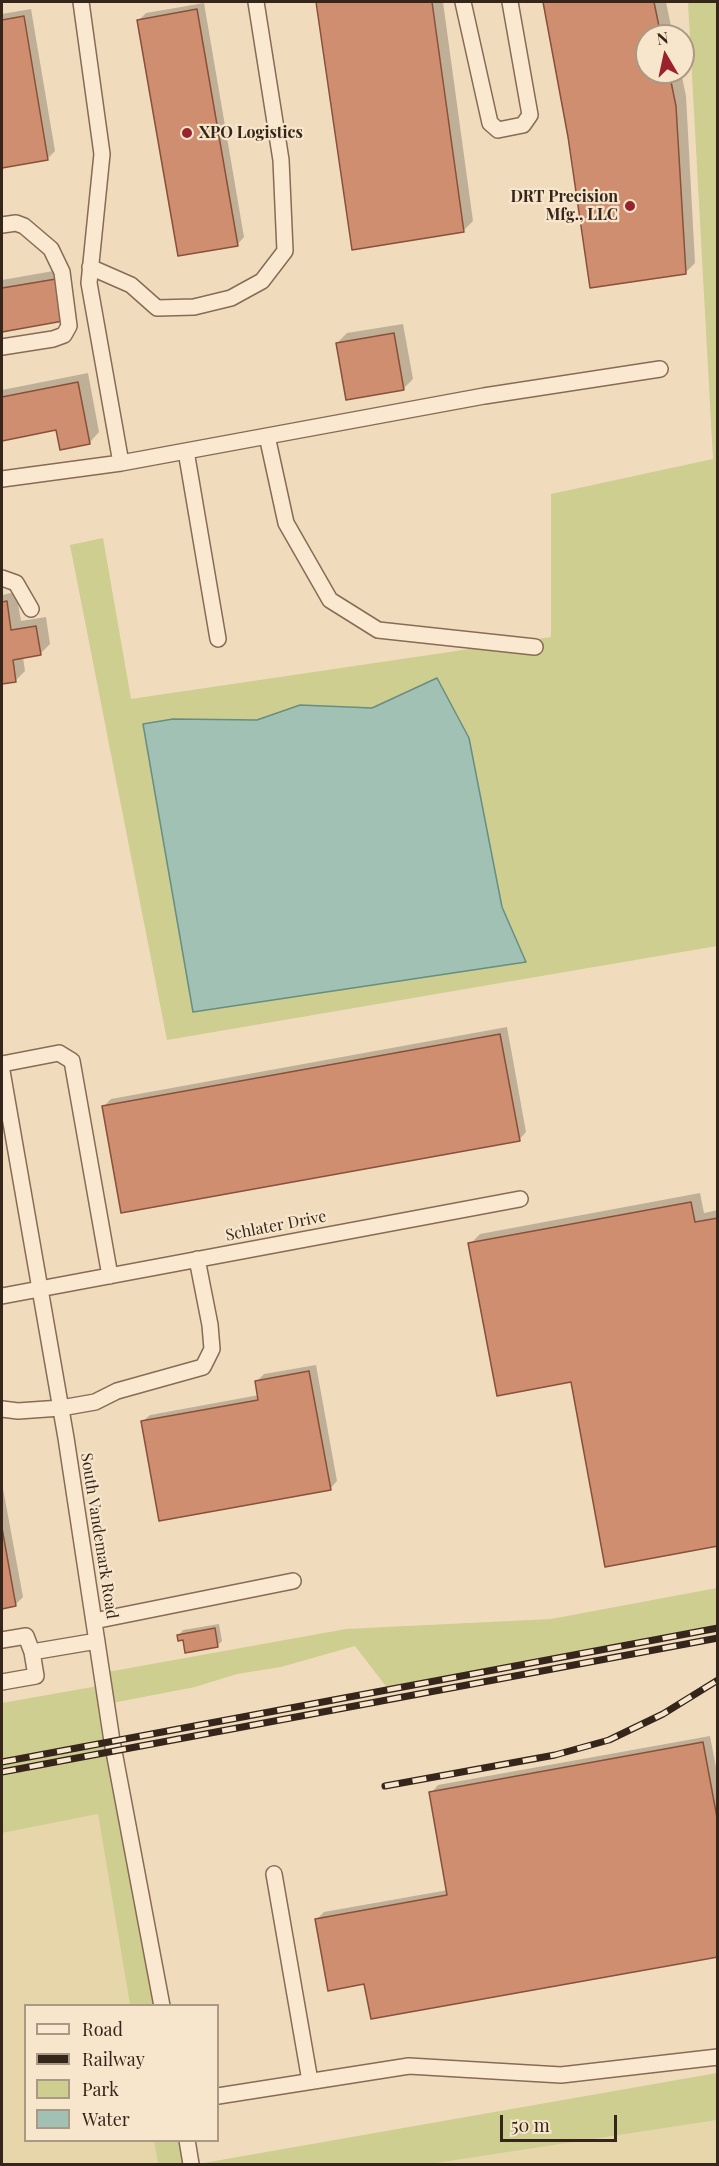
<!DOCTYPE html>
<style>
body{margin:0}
#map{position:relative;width:719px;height:2166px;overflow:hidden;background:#f0dbbd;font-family:"Playfair Display",serif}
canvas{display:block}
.frame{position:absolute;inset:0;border:3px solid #36251b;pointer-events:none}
.legend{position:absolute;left:24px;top:2004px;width:195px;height:138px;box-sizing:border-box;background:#f7e6cc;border:2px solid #aa9985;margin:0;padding:8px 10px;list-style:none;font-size:18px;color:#36251b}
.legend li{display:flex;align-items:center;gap:12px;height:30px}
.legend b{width:30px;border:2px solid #aa9985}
.north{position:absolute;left:635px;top:24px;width:60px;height:60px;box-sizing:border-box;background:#f7e6cc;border:2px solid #aa9985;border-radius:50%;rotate:351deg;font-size:16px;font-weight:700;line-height:24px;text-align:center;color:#36251b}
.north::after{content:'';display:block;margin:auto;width:21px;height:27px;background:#9a222f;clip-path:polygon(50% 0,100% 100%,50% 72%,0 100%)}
.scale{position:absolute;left:500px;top:2115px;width:117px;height:27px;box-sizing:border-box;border:3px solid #36251b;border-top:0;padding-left:8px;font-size:18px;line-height:21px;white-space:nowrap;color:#36251b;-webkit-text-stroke:4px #f7e6cc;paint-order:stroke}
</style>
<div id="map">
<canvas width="719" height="2166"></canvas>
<div class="frame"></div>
<ul class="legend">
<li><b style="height:8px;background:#fae9d0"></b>Road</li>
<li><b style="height:8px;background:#36251b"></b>Railway</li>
<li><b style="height:16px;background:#cdce90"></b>Park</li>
<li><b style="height:16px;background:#a1c1b4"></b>Water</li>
</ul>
<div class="north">N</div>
<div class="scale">50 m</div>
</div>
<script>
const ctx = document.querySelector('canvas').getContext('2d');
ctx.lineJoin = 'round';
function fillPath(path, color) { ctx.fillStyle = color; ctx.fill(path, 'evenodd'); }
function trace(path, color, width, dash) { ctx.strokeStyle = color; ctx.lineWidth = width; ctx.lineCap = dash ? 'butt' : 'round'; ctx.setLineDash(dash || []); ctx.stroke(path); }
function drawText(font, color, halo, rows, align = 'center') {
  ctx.font = font + ' "Playfair Display",serif'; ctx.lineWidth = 4.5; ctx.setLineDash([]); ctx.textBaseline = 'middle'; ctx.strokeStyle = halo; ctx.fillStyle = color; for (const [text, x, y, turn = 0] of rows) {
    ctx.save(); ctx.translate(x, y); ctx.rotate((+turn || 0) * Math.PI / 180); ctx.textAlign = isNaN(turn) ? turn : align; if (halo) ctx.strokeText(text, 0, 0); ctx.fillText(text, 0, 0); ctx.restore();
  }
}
fillPath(new Path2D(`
 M98 1814 130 2005 26 2006V2140L154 2141 158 2164H2V1833Z
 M717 2120V2164H430Z`), '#e6d6aa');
fillPath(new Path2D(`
 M688 2H717V946L167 1040 70 545 103 538 131 699 551 637V494L713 459ZM437 678 469 738 502 907 525 962 173 719 257 720 300 705 372 708Z
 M717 1588V1628L388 1689 355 1646 281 1667 237 1674 195 1687 107 1704 162 2005H130L98 1814 2 1833V1703L104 1685 102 1673 346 1629 551 1619Z
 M717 2073V2120L430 2164H198Z
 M154 2141H187L191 2164H158Z`), '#cdce90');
const water = new Path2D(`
 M437 678 469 738 502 907 526 962 193 1012 143 724 173 719 257 720 300 705 372 708Z`);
fillPath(water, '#a1c1b4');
trace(water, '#688e81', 1.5);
fillPath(new Path2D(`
 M317 2H443L473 221 464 230 353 248Z
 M544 2H666L673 36H647V72H681L686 96 695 263 685 273 570 137Z
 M204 3 244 237 237 245 139 20 146 13Z
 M31 9 55 151 48 158 2 166V14Z
 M65 269 62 320 2 330V280Z
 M403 324 413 379 403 389 337 343 347 333Z
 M88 373 99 432 90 442 58 428 2 440V390Z
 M16 592 21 621 46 617 50 644 40 654 23 657 25 671 15 681 2 683V595Z
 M507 1027 526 1132 519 1140 103 1107 111 1099Z
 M700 1193 704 1213 718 1210V1545L572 1380 470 1244 480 1234Z
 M316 1365 337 1481 330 1489 142 1422 150 1415 259 1395 256 1382 264 1374Z
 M2 1483 23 1597 15 1605 2 1607Z
 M219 1624 222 1641 218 1645 186 1651 184 1638 179 1635 183 1630Z
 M710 1736 718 1778V1955L317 1919 324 1912 448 1890 431 1793 438 1785Z`), '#0003');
const building = new Path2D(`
 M316 2H432L464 232 352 250Z
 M543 2H654L661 36H647V72H669L676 106 686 274 590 288 568 137Z
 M197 9 238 246 178 256 137 20Z
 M24 16 48 160 2 168V20Z
 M56 279 63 321 2 332V288Z
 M394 333 404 390 346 400 336 343Z
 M78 382 90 444 60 450 56 430 2 441V397Z
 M7 601 11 630 36 626 41 655 13 660 16 682 2 684V602Z
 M500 1034 520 1141 121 1213 102 1106Z
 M691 1202 695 1222 718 1218V1546L605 1567 571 1382 497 1396 468 1243Z
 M309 1371 331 1490 159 1521 141 1421 258 1400 255 1381Z
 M2 1528 16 1606 2 1609Z
 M215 1628 218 1647 185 1653 183 1640 178 1641 177 1635Z
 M703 1742 718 1823V1957L371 2019 364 1984 328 1991 315 1919 447 1895 429 1792Z`);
fillPath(building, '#d08e70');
trace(building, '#88513a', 1.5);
const minor = new Path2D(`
 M463 2 490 123 498 130 523 125 530 115 510 2
 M2 225 16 223 24 226 51 249 62 272 69 326 64 335 53 339 2 347
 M90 267 131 285 157 308 194 307 231 298 262 281 285 251 281 160 256 2
 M267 436 286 523 330 600 378 630 535 647
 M186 451 218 639
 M121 463 484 396 660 369
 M2 479 121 463 89 283 102 154 81 2
 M2 578 16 583 31 609
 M2 1064 59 1053 72 1061 110 1276
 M2 1071 66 1438 112 1741 162 2006
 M2 1296 520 1199
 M2 1409 18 1411 61 1408 95 1402 117 1391 203 1367 212 1349 210 1325 197 1259
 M94 1621 293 1581
 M2 1640 26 1636 32 1652
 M2 1682 36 1676 32 1652 97 1641
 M274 1874 310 2081
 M218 2096 409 2066 561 2075 718 2057
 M187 2140 191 2164`);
trace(minor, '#886b55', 18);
trace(minor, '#fae9d0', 15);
const rail = new Path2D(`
 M2 1762 718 1628
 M2 1772 718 1638
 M385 1786 555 1755 609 1740 663 1714 718 1680`);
trace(rail, '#36251b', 7);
trace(rail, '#f7e6cc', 4.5, [14]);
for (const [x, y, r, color] of [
 [187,133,6,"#9a222f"],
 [630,206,6,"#9a222f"]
]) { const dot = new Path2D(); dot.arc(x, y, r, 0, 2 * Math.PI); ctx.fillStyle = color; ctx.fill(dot); trace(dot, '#f7e6cc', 2); }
drawText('bold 16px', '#36251b', '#f7e6cc', [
 ["XPO Logistics",199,133],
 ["DRT Precision",618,197,"right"],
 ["Mfg., LLC",618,215,"right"]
], 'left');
drawText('16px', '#36251b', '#f7e6cc', [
 ["Schlater Drive",276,1226,-11],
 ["South Vandemark Road",99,1536,81]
]);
</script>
